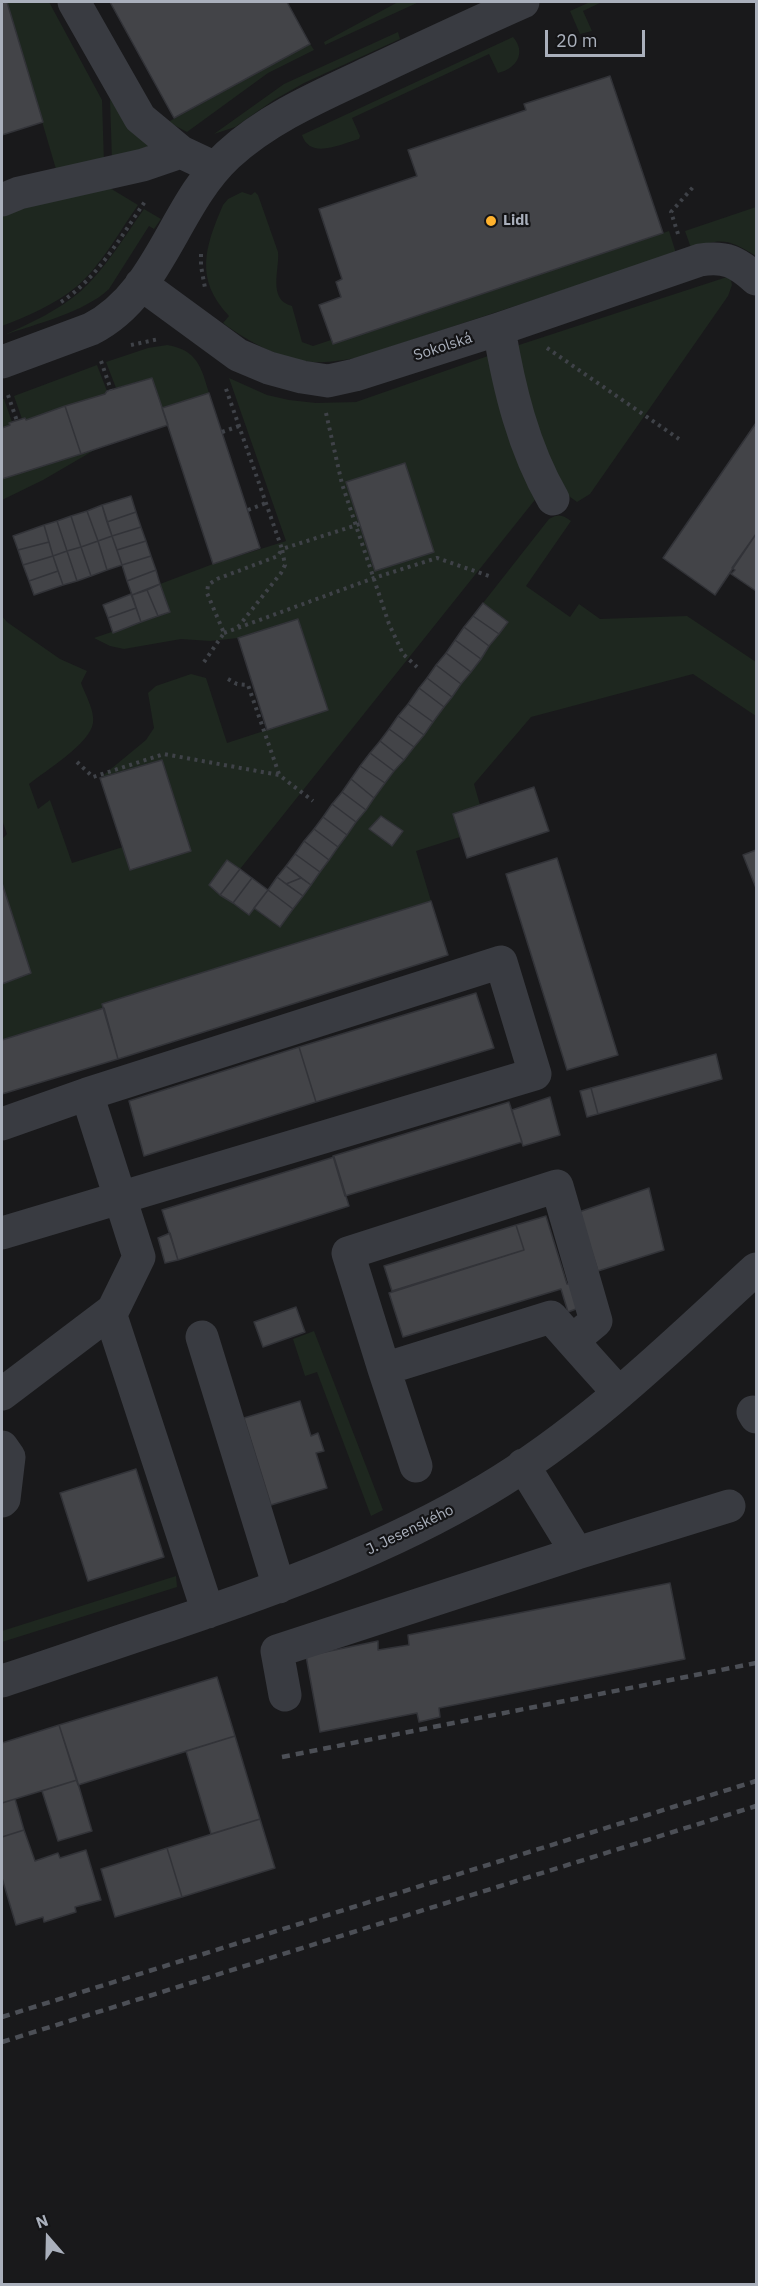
<!DOCTYPE html>
<meta charset="utf-8">
<style>
body{margin:0}
#map{position:relative;width:758px;height:2286px;overflow:hidden;background:#19191b;font-family:"IBM Plex Sans",sans-serif}
canvas{display:block}
.frame{position:absolute;inset:0;border:3px solid #aab0bc;pointer-events:none}
.north{position:absolute;left:18px;top:2208px;width:60px;height:60px;-webkit-text-stroke:4px #141416;paint-order:stroke;rotate:340deg;font-size:16px;font-weight:700;line-height:24px;text-align:center;color:#aab0bc}
.north::after{content:'';display:block;margin:auto;width:21px;height:27px;background:#aab0bc;clip-path:polygon(50% 0,100% 100%,50% 72%,0 100%)}
.scale{position:absolute;left:545px;top:30px;width:100px;height:27px;box-sizing:border-box;border:3px solid #aab0bc;border-top:0;padding-left:8px;font-size:18px;line-height:21px;white-space:nowrap;color:#aab0bc;-webkit-text-stroke:4px #141416;paint-order:stroke}
</style>
<div id="map">
<canvas width="758" height="2286"></canvas>
<div class="frame"></div>
<div class="north">N</div>
<div class="scale">20 m</div>
</div>
<script>
const ctx = document.querySelector('canvas').getContext('2d');
ctx.lineJoin = 'round';
function fillPath(path, color) { ctx.fillStyle = color; ctx.fill(path, 'evenodd'); }
function trace(path, color, width, dash) { ctx.strokeStyle = color; ctx.lineWidth = width; ctx.lineCap = dash ? 'butt' : 'round'; ctx.setLineDash(dash || []); ctx.stroke(path); }
function drawText(font, color, halo, rows, align = 'center') {
  ctx.font = font + ' "IBM Plex Sans",sans-serif'; ctx.lineWidth = 4.5; ctx.setLineDash([]); ctx.textBaseline = 'middle'; ctx.strokeStyle = halo; ctx.fillStyle = color; for (const [text, x, y, turn = 0] of rows) {
    ctx.save(); ctx.translate(x, y); ctx.rotate((+turn || 0) * Math.PI / 180); ctx.textAlign = isNaN(turn) ? turn : align; if (halo) ctx.strokeText(text, 0, 0); ctx.fillText(text, 0, 0); ctx.restore();
  }
}
fillPath(new Path2D(`
 M7 2H49L102 100 104 163 58 176Z
 M398 2H419L325 45 324 42Z
 M590 2H602L583 11 592 31 580 34 570 11Z
 M398 32 400 39 304 83 274 100 235 127 214 134 284 84Z
 M513 37C527 53 516 69 498 73L489 54 352 118 360 136 359 139C341 144 310 160 302 135Z
 M310 44 314 50 268 73 187 132 168 122Z
 M110 99 131 131 149 146 112 161Z
 M100 182 138 205C119 232 101 266 76 287 54 305 28 316 2 326V212Z
 M242 192 251 195 255 192 258 195 278 252C280 268 267 300 292 306L302 342 313 346 331 340 333 344 669 231 676 253 360 357C345 360 329 363 313 362 283 361 247 341 223 323L229 316C194 279 205 247 223 205L228 199Z
 M756 207V256C728 239 723 238 691 248L685 231Z
 M144 209 161 219 154 229 149 226 109 289C85 312 36 324 4 335 31 323 59 310 81 291 106 268 124 237 144 209Z
 M730 276 732 285 728 296 590 494 577 502 566 494 538 440 518 355 519 345Z
 M167 345C197 350 201 366 209 393L162 408 152 378 116 388 106 362 148 348Z
 M488 356 538 496 240 869 234 903 249 915 254 908 280 927 374 798 508 622 483 603 549 519C559 513 563 515 571 521L526 586 570 617 579 604 600 619 687 616 756 662V716L693 674 531 717 474 784 480 805 453 814 460 837 416 851 431 901 103 1004 104 1008 2 1040V984L31 973 2 883V839L7 834 2 820V616L7 622 60 659 87 671 81 683C85 694 95 711 93 723 90 744 45 771 29 784L38 809 50 800 72 863 123 847 131 870 191 851 162 760 100 778 146 740 154 728 148 693 156 686 191 674 206 678 227 743 328 710 298 619 238 638 210 641 181 639 124 649 110 646 94 638 170 612 160 584 213 564 286 541 229 378 267 395 289 400 316 403 356 402Z
 M97 365 107 391 105 394 26 420 22 419 14 396Z
 M2 399H4L12 422 9 423 10 425 2 428Z
 M98 448 43 480 2 500V479Z
 M314 1331 383 1510 371 1516 317 1372 305 1376 293 1339Z
 M176 1576 177 1587 2 1642V1631Z`), '#1e271f');
const building = new Path2D(`
 M2 2H7L43 122 2 135Z
 M110 2H287L310 44 174 118Z
 M610 76 663 233 333 344 319 305 341 297 336 282 342 279 319 209 417 176 408 150 526 110 524 104Z
 M152 378 168 425 81 454 65 406 105 394 107 391Z
 M209 393 260 548 213 564 162 408Z
 M65 406 81 454 2 479V428L10 425 9 423 12 422 25 418 26 420Z
 M756 423V534L715 595 663 558Z
 M405 463 434 552 375 571 346 482Z
 M131 496 136 512 107 522 102 505Z
 M102 505 112 536 98 541 87 511Z
 M87 511 98 541 81 547 71 516Z
 M136 512 141 527 112 536 107 522Z
 M71 516 81 547 67 551 57 521Z
 M57 521 67 551 53 556 44 525Z
 M44 525 49 542 18 550 13 536Z
 M141 527 146 541 117 550 112 536Z
 M756 534V591L731 574 735 570 732 568Z
 M112 536 122 565 107 570 98 541Z
 M98 541 107 570 91 576 81 547Z
 M146 541 151 556 122 565 117 550Z
 M49 542 53 556 23 565 18 550Z
 M81 547 91 576 77 581 67 551Z
 M67 551 77 581 63 585 53 556Z
 M53 556 58 571 29 581 23 565Z
 M151 556 156 570 127 581 122 565Z
 M156 570 160 584 132 595 127 581Z
 M58 571 63 585 34 595 29 581Z
 M160 584 170 612 158 616 147 590Z
 M147 590 158 616 141 622 132 595Z
 M131 594 136 608 108 618 103 605Z
 M483 603 508 622 499 634 473 616Z
 M136 608 141 622 113 633 108 618Z
 M473 616 499 634 489 646 464 627Z
 M298 619 328 710 267 730 238 638Z
 M464 627 489 646 481 659 455 640Z
 M455 640 481 659 471 672 446 653Z
 M446 653 471 672 461 684 436 665Z
 M436 665 461 684 452 697 427 678Z
 M427 678 452 697 444 707 419 688Z
 M419 688 444 707 433 722 408 704Z
 M408 704 433 722 424 735 398 716Z
 M398 716 424 735 414 747 389 729Z
 M389 729 414 747 404 760 380 741Z
 M380 741 404 760 394 771 370 753Z
 M370 753 394 771 385 783 360 766Z
 M162 760 191 851 130 870 100 778Z
 M360 766 385 783 374 798 351 779Z
 M351 779 374 798 366 810 342 792Z
 M534 787 549 831 467 858 453 814Z
 M342 792 366 810 356 822 332 804Z
 M332 804 356 822 347 835 323 817Z
 M381 816 403 831 392 846 369 829Z
 M323 817 347 835 338 847 314 829Z
 M314 829 338 847 329 860 304 841Z
 M304 841 329 860 320 872 295 854Z
 M756 850V888L743 855Z
 M295 854 320 872 311 885 286 866Z
 M557 858 618 1055 567 1070 506 874Z
 M227 860 240 869 220 895 209 885Z
 M286 866 301 878 286 884 277 877Z
 M240 869 252 878 233 903 220 895Z
 M277 877 303 896 293 909 268 890Z
 M252 878 268 890 249 915 233 903Z
 M301 878 311 885 303 896 286 884Z
 M2 883 31 973 2 984Z
 M268 890 293 909 280 927 254 908Z
 M431 901 448 955 118 1059 102 1004Z
 M476 993 494 1048 316 1102 299 1047Z
 M104 1008 118 1059 2 1094V1040Z
 M299 1047 316 1102 144 1156 129 1101Z
 M716 1054 722 1079 598 1114 591 1088Z
 M591 1088 598 1114 587 1117 580 1091Z
 M550 1097 560 1135 523 1146 512 1110Z
 M509 1102 522 1142 345 1196 333 1156Z
 M334 1157 349 1206 178 1260 162 1210Z
 M649 1188 664 1250 598 1271 579 1212Z
 M546 1216 567 1284 576 1282 584 1306 568 1312 561 1289 403 1337 389 1293 524 1250 516 1225Z
 M516 1225 524 1250 392 1291 384 1266Z
 M170 1233 178 1260 165 1263 158 1238Z
 M296 1307 305 1332 263 1347 254 1322Z
 M300 1401 311 1436 318 1433 324 1451 316 1453 327 1488 271 1505 244 1418Z
 M136 1469 164 1557 88 1581 60 1493Z
 M670 1583 685 1659 439 1708 440 1717 419 1722 417 1713 320 1732 306 1656 378 1641V1650L409 1645 408 1635Z
 M217 1677 235 1736 78 1785 59 1725Z
 M59 1725 77 1780 2 1803V1743Z
 M235 1736 260 1819 211 1834 186 1751Z
 M77 1780 92 1831 58 1841 42 1791Z
 M15 1799 24 1830 2 1837V1803Z
 M260 1819 275 1868 182 1897 167 1848Z
 M24 1830 35 1861 58 1853 60 1858 86 1850 101 1900 75 1907 76 1912 44 1922 43 1917 16 1925 2 1878V1837Z
 M167 1848 182 1897 115 1917 101 1869Z`);
fillPath(building, '#434448');
trace(building, '#323338', 1.5);
trace(new Path2D(`
 M678 234 671 212 694 186
 M201 254V266L205 288
 M61 302C98 278 122 235 146 200
 M131 345 159 339
 M547 348 679 439
 M101 361 111 390
 M8 395 17 421
 M326 413 342 484 389 624 403 654 417 667
 M222 432 239 426
 M248 510 266 503
 M238 627 281 573 285 565 282 549 360 524
 M224 633 374 578 437 558 489 576
 M204 662 224 633 207 593 208 585 217 579 278 556 282 549 225 386
 M228 679 237 684 248 685 279 774
 M77 762 93 777 164 754 279 775 313 801`), '#3f4248', 4, [3, 4.5]);
trace(new Path2D(`
 M74 2 140 118 181 152 215 168
 M2 200 19 193 143 165 181 152
 M141 284 238 355 269 368 302 377 328 381 355 375 499 329 700 260C726 256 737 262 756 279
 M499 329C509 388 523 447 553 499
 M2 362 91 329C160 294 173 206 228 155 268 118 320 96 369 73 420 49 471 25 523 2
 M2 1124 87 1094 139 1257 113 1310 2 1394
 M2 1233 535 1074 501 962 87 1094
 M110 1313 208 1612
 M202 1337 279 1587
 M572 1341 596 1321 557 1186 348 1253 384 1369 551 1317C573 1342 596 1368 619 1393
 M384 1369 416 1466
 M753 1412 756 1417
 M2 1447 9 1457 4 1499 2 1501
 M577 1553 729 1506
 M2 1681C58 1663 113 1643 169 1625 279 1588 387 1549 486 1490 587 1430 671 1347 756 1269
 M285 1695 277 1651 577 1553 523 1465`), '#393b41', 33);
trace(new Path2D(`
 M282 1757 756 1663
 M2 2017 756 1781
 M2 2042 756 1806`), '#4c4f56', 4.5, [8, 6]);
for (const [x, y, r, color] of [
 [491,221,6,"#ffb22d"]
]) { const dot = new Path2D(); dot.arc(x, y, r, 0, 2 * Math.PI); ctx.fillStyle = color; ctx.fill(dot); trace(dot, '#141416', 2); }
drawText('bold 15px', '#aab0bc', '#141416', [
 ["Lidl",503,221]
], 'left');
drawText('15px', '#aab0bc', '#141416', [
 ["Sokolská",443,347,-18],
 ["J. Jesenského",410,1530,-26]
]);
</script>
